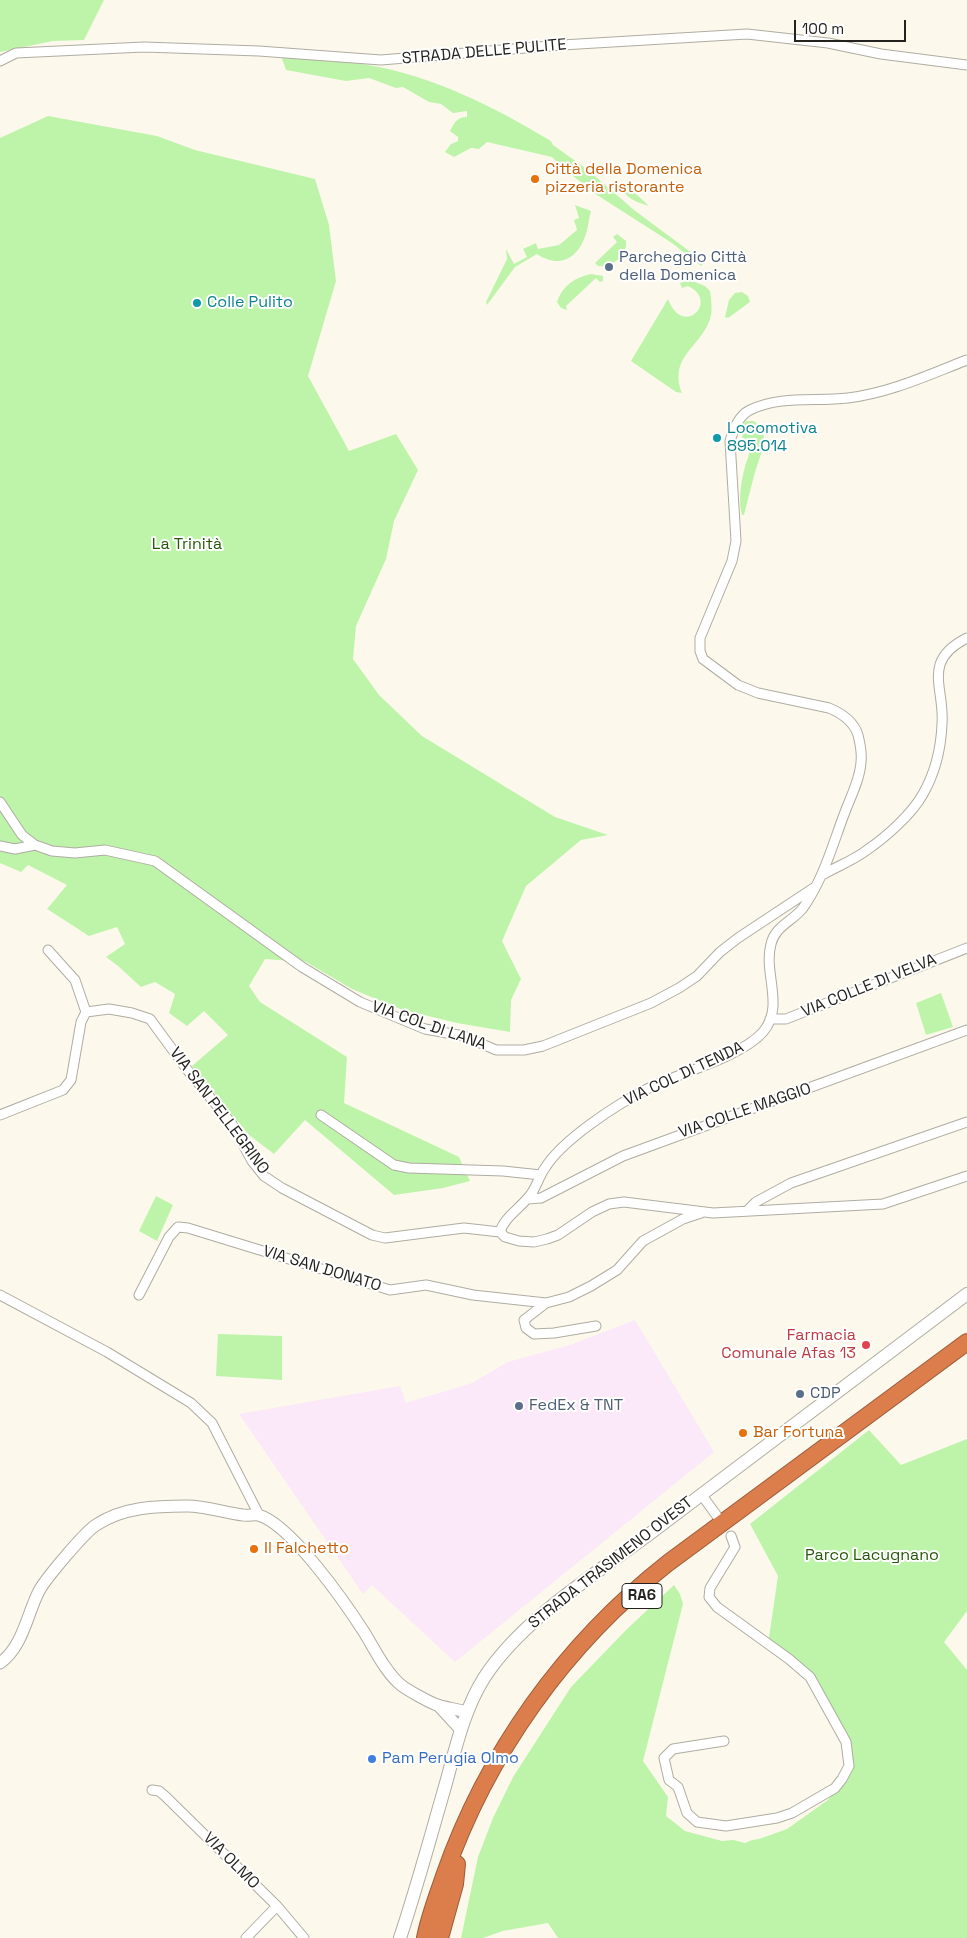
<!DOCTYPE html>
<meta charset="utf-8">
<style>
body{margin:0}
#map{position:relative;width:967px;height:1938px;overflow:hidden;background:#fcf9ec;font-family:"Space Grotesk",sans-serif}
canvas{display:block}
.scale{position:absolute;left:794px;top:20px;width:112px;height:22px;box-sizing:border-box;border:2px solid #23221e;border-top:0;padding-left:6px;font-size:15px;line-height:18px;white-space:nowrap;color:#23221e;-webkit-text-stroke:4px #fff;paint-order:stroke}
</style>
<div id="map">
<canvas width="967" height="1938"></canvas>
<div class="scale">100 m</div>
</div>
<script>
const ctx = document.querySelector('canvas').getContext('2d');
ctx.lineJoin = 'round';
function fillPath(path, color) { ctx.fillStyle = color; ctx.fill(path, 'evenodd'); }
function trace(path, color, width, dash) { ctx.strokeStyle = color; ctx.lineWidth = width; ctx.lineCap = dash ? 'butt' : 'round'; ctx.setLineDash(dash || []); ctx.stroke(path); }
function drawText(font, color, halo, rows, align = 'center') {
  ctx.font = font + ' "Space Grotesk",sans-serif'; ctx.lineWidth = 4; ctx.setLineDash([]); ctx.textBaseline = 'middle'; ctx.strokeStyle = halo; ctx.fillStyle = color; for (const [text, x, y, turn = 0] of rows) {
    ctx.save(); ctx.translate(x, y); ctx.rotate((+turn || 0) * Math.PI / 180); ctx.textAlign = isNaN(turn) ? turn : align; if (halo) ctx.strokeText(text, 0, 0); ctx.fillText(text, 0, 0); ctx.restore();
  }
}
fillPath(new Path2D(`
 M635 1320 714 1452 455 1662 372 1585 363 1594 239 1414 400 1386 406 1403 472 1383 508 1362 570 1345Z`), '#fbe8f8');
fillPath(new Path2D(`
 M0 0H104L84 40 53 41 0 52Z
 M281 56C310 59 340 60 368 65 434 76 494 107 551 141L553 145 588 170 634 210 704 262 701 266 672 243 597 195 564 169 552 157 487 142 479 149 471 148 454 157 445 152 451 144 458 141V137L450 131C454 123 457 117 467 117V111L453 113 441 104 429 102 403 87 396 88 369 78 346 81 286 70Z
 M48 116 157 136 195 150 315 179 329 225 336 281 308 376 349 451 396 434 418 470 394 521 386 559 356 626 353 659 379 695 422 736 555 817 608 835 581 840 526 886 502 941 521 979 511 1000 510 1032 457 1023 403 1010 352 989 306 962 265 959 249 986 260 1002 347 1057 344 1103 459 1157 470 1181 443 1188 394 1195 305 1120 274 1154 249 1135 192 1066 228 1035 204 1011 187 1026 169 1013 175 994 155 982 141 987 118 966 106 957 125 944 117 927 89 936 47 909 67 885 28 865 21 872 0 863V138Z
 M625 184 649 206C637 202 625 199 621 185Z
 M575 205 591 211C589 218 588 228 586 234 578 259 559 269 537 254L515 267 487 305 486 302 507 259 506 249 514 264 527 257 523 249 536 243 538 249 559 245 577 230 574 220 579 218Z
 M617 234 626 241C628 255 612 268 598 266L595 263 617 242 613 237Z
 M591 274 603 276V281L600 282 596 278 566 306 567 310 561 308 557 302C562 286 575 277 591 274Z
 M690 280 705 286 710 291C711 299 713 310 710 319 701 347 668 357 682 393L676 392 631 361 668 299C683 339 720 301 688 286L682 288 680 283Z
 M742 292 748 296 750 302 728 318 725 317 729 300 735 293Z
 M746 421H754L760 427 764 437V445L755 472 744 515H742C738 502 741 480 745 467 746 461 749 458 749 452L742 446 743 424Z
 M941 993 953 1027 926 1035 916 1003Z
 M156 1196 173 1205 157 1241 139 1231Z
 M218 1334 282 1336V1380L216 1376Z
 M869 1430 901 1465 967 1439V1611L944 1642 967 1670V1938H558L548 1923 503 1931 483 1938H461L478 1857 493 1818 513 1777 571 1687 627 1629 674 1585 680 1594 683 1604 643 1761 668 1797 666 1816 685 1831 722 1841 733 1840 745 1843 752 1840 759 1839 787 1829 828 1800 849 1766 846 1742 809 1677 768 1644 778 1576 750 1524Z`), '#bef4aa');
const minor = new Path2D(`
 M0 61 16 53 144 47 259 51 381 60 562 45 747 34 828 43 881 54 967 65
 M967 360C928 375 890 393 848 398 816 402 780 395 750 410 738 416 734 429 730 441L736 541 732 561 700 638V651L703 659 738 685 758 693 829 708C841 713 854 722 858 735 860 743 862 753 861 762 860 779 851 796 845 812 832 846 824 878 803 908 793 921 775 926 771 944 763 973 785 1006 763 1032 740 1058 677 1073 645 1090 616 1105 562 1140 545 1168 539 1176 537 1186 531 1194 522 1207 504 1217 500 1232L505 1237 519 1241 534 1242 547 1239 558 1235 592 1212 609 1204 624 1202 713 1213 883 1204 967 1176
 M0 802 22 835 35 845 52 851 75 853 105 850 155 861 302 967 360 1002 425 1029 464 1036 496 1050H524L543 1046 651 1003 679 988 697 976 720 952 738 938 815 887
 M0 846 15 849 35 845
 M824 874C838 866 854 860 867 850 886 837 912 814 923 794 935 773 941 748 942 724 945 688 921 661 967 638
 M48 950 75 980 86 1012
 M770 1019H786L967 948
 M0 1115 63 1090 71 1080 81 1022 86 1012 109 1009 132 1013 150 1019 189 1072 232 1124 252 1161 264 1176 282 1188 372 1235 385 1238 464 1228 500 1232
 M321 1115 394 1165 409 1168 503 1171 541 1175
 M528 1199 541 1198 623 1156 967 1030
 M747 1211 756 1202 791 1183 967 1122
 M0 1295 107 1352 191 1403 212 1423 259 1515
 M139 1295 169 1237 178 1227 188 1228 390 1290 426 1285 473 1295 546 1303 569 1297 591 1286 617 1270 643 1241 683 1219 701 1213
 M546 1303 524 1320 526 1328 534 1334 554 1333 596 1326
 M701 1494 717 1516
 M724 1741 673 1749 664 1758 669 1780 678 1787 687 1813 697 1822 726 1826 777 1818 792 1813 835 1788 842 1779 849 1766 846 1742 810 1677 789 1659 717 1607 709 1597 710 1588 735 1547 731 1536
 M152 1790 159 1791 165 1796 277 1906 304 1938
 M246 1938 277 1906`);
const tertiary = new Path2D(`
 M0 1663C23 1647 27 1614 39 1591 46 1578 85 1532 96 1525 123 1507 156 1506 187 1506 206 1506 225 1513 243 1515 248 1516 254 1514 258 1515 290 1523 346 1604 364 1632 374 1648 386 1673 401 1685 407 1690 429 1702 437 1705 446 1708 457 1709 466 1712
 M438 1705 461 1730`);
const secondary = new Path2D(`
 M400 1938C417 1887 431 1835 446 1783 456 1747 464 1710 484 1678 522 1619 596 1574 652 1532 757 1452 862 1373 967 1294`);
const motorway = new Path2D(`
 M425 1938C429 1917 437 1897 444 1876 487 1753 565 1644 668 1563L967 1342
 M440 1938 455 1884 457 1864`);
trace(minor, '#afaca1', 11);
trace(tertiary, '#afaca1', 13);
trace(secondary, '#afaca1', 14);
trace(motorway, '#9b5d3c', 18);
trace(minor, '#fff', 9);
trace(tertiary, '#fff', 11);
trace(secondary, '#fff', 12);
trace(motorway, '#dc7d4c', 16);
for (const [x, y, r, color] of [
 [535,179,5,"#e8710a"],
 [609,267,5,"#5c6f8a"],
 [197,303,5,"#0f9aa8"],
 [717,438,5,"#0f9aa8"],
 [866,1345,5,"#e0444e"],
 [800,1394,5,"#5c6f8a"],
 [519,1406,5,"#5c6f8a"],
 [743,1433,5,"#e8710a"],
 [254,1549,5,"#e8710a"],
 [372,1759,5,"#3f7fe0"]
]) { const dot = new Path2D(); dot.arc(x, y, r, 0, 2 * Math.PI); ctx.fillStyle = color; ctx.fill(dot); trace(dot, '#fff', 2); }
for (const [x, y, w] of [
 [642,1596,40]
]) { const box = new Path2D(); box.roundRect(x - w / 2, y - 12.5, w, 25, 4); ctx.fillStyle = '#fff'; ctx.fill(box); trace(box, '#23221e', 1); }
drawText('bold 15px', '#23221e', null, [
 ["RA6",642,1596]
]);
drawText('16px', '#23221e', '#fff', [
 ["STRADA DELLE PULITE",484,52,-5],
 ["VIA COLLE DI VELVA",869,986,-22],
 ["VIA COL DI LANA",429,1026,19],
 ["VIA COL DI TENDA",684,1074,-25],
 ["VIA SAN PELLEGRINO",219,1111,53],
 ["VIA COLLE MAGGIO",745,1111,-19],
 ["VIA SAN DONATO",322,1269,17],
 ["STRADA TRASIMENO OVEST",611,1563,-38],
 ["VIA OLMO",231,1861,45]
]);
drawText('16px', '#c56008', '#fff', [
 ["Città della Domenica",545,170],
 ["pizzeria ristorante",545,188],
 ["Bar Fortuna",753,1433],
 ["Il Falchetto",264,1549]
], 'left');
drawText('16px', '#4e5e75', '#fff', [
 ["Parcheggio Città",619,258],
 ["della Domenica",619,276],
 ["CDP",810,1394],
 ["FedEx & TNT",529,1406]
], 'left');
drawText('16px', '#0d838f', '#fff', [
 ["Colle Pulito",207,303],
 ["Locomotiva",727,429],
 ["895.014",727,447]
], 'left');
drawText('16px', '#265709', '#fff', [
 ["La Trinità",187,545],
 ["Parco Lacugnano",872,1556]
]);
drawText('16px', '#be3a42', '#fff', [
 ["Farmacia",856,1336],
 ["Comunale Afas 13",856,1354]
], 'right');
drawText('16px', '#366cbe', '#fff', [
 ["Pam Perugia Olmo",382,1759]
], 'left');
</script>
